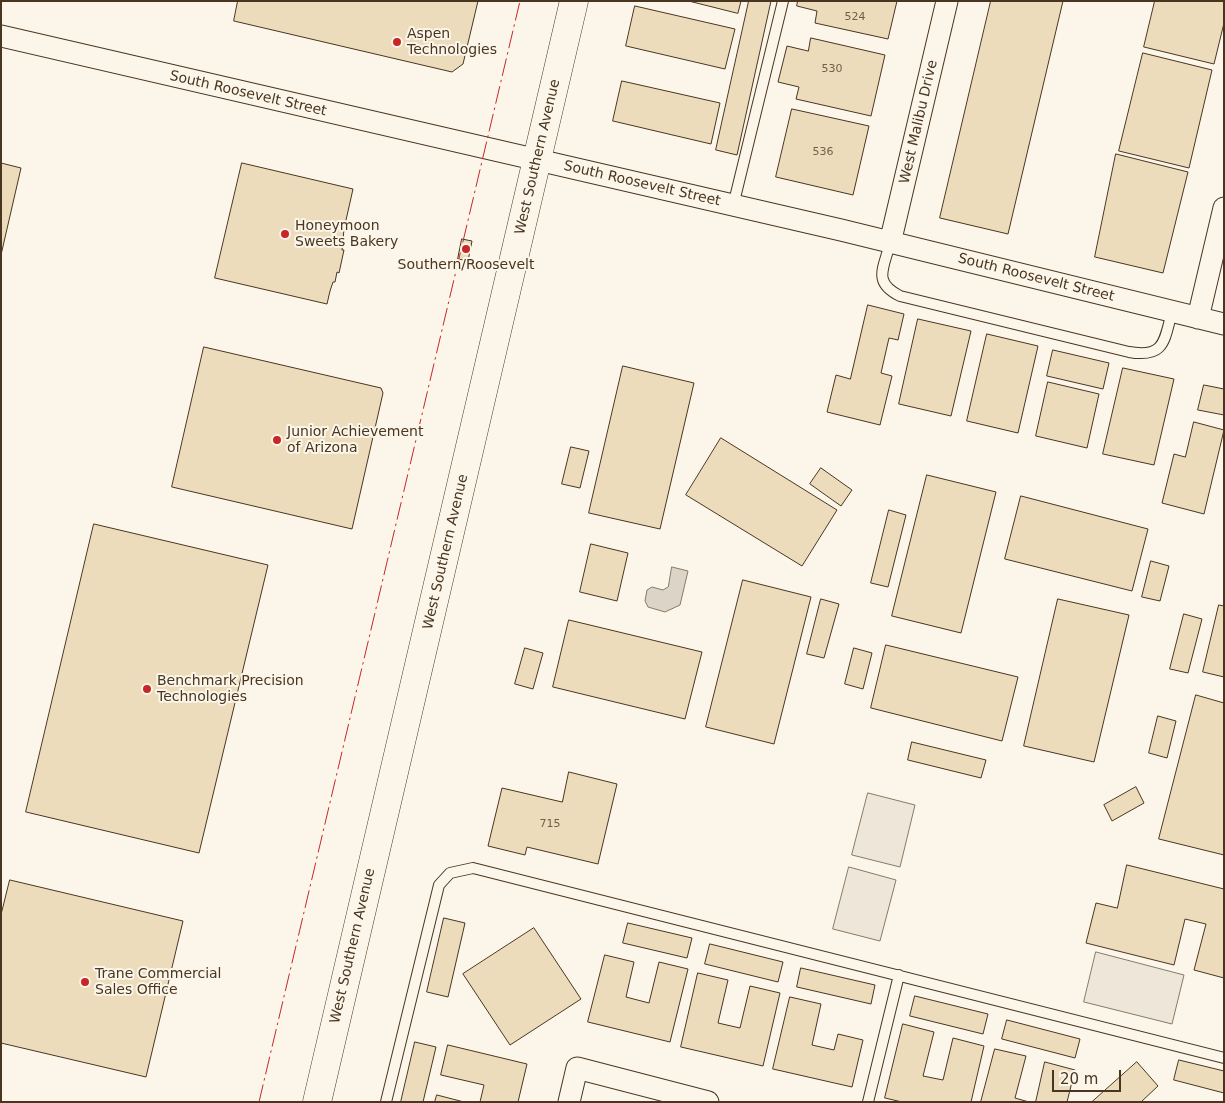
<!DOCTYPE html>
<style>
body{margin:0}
#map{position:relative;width:1225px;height:1103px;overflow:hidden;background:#fbf6e9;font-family:"DejaVu Sans",sans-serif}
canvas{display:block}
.frame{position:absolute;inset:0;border:2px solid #4a3520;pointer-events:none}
.scale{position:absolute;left:1052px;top:1070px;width:69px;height:22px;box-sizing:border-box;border:2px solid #4a3520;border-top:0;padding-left:6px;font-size:15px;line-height:18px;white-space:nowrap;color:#4a3520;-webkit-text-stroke:4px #fbf6e9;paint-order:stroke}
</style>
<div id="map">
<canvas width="1225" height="1103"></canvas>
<div class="frame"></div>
<div class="scale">20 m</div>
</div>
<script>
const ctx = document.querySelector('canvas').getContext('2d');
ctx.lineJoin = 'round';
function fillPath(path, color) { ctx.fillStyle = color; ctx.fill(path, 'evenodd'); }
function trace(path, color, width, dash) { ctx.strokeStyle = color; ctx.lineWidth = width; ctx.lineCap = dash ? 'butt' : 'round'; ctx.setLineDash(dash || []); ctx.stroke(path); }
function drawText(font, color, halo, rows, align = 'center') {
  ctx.font = font + ' "DejaVu Sans",sans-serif'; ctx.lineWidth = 4; ctx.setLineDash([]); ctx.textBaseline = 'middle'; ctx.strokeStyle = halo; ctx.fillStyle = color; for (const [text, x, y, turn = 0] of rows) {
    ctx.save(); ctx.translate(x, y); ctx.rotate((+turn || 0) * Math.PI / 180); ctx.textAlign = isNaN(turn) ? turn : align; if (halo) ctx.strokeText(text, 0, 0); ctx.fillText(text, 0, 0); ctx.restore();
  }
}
const green = new Path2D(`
 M868 793 915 805 900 867 852 855Z
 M849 867 896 880 880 941 833 929Z
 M1096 952 1184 975 1172 1024 1084 1002Z`);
fillPath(green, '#ede6d9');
trace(green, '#887966', 1);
const water = new Path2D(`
 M672 567 688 571 680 605 665 612 648 607 645 601 647 590 652 587 663 590 668 587Z`);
fillPath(water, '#dcd4c6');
trace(water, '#887966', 1);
const building = new Path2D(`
 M238 1H478L463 64 452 72 234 21Z
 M689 1H741L738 13Z
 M749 1H771L737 155 716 150Z
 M798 1H897L888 39 815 23 817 11 797 6Z
 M991 1H1063L1008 234 940 218Z
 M1155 1H1224V23L1214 64 1144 47Z
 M635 6 735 29 725 69 626 46Z
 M811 38 885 55 871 116 796 99 799 87 778 82 787 46 808 51Z
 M1143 53 1212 70 1189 168 1119 151Z
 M622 81 720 103 711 144 613 121Z
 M792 109 869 126 853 195 776 177Z
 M1116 154 1188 172 1163 273 1095 257Z
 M1 163 21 168 1 255Z
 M242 163 353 189 344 229 342 250H344L339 273 337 272 335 282H333L330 291 327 304 215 278Z
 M462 239 472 241 468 261 458 259Z
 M868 305 904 314 898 340 889 338 881 373 892 376 880 425 827 412 836 375 850 379Z
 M918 319 971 331 951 416 899 404Z
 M987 334 1038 346 1018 433 967 421Z
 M204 347 381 388 383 393 352 529 172 487Z
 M1053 350 1109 363 1103 389 1047 376Z
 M623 366 694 383 660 529 589 513Z
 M1123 368 1174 379 1154 465 1103 454Z
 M1048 382 1099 394 1087 448 1036 436Z
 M1204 385 1224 389V415L1198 410Z
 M1194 422 1224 430 1204 514 1162 503 1174 454 1185 457Z
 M721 438 837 510 802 566 686 495Z
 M571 447 589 451 580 488 562 484Z
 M821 468 852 490 841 506 810 484Z
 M927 475 996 492 961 633 892 616Z
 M1021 496 1148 529 1132 591 1005 559Z
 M889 510 906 515 888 587 871 583Z
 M94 524 268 565 199 853 26 812Z
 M591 544 628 553 617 601 580 592Z
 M1151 561 1169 566 1160 601 1142 597Z
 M743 580 811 597 774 744 706 727Z
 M821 599 839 604 824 658 807 654Z
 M1058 599 1129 615 1094 762 1024 746Z
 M1219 605 1224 606V677L1203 672Z
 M1184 614 1202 619 1188 673 1170 669Z
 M569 620 702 652 685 719 553 687Z
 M886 645 1018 677 1002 741 871 708Z
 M525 648 543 653 533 689 515 684Z
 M854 648 872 653 863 689 845 684Z
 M1196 695 1224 703V855L1159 839Z
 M1158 716 1176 721 1167 758 1149 753Z
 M912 742 986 760 981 778 908 760Z
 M569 772 617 784 598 864 527 847 525 855 488 846 502 788 562 802Z
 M1136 787 1144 803 1112 821 1104 805Z
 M1127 865 1224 889V978L1194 970 1206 924 1185 919 1174 965 1086 943 1096 903 1117 908Z
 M10 880 183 921 146 1077 1 1043V915Z
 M444 918 465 923 448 997 427 992Z
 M628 923 692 938 687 958 623 943Z
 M534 928 581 999 510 1045 463 974Z
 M710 944 783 962 778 982 705 964Z
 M605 955 634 962 626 997 649 1003 659 962 688 969 670 1042 588 1022Z
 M801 968 875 985 871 1004 797 987Z
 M698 973 728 980 718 1023 740 1028 750 986 780 993 763 1066 681 1047Z
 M915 996 988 1014 983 1034 910 1016Z
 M790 997 821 1004 812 1045 834 1050 838 1034 863 1040 852 1087 773 1069Z
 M1007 1020 1080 1039 1075 1058 1002 1039Z
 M903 1024 934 1032 923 1076 943 1080 953 1038 984 1046 971 1102H902L885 1098Z
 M415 1042 436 1047 423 1102H401Z
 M448 1045 527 1064 518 1102H480L484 1085 441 1075Z
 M995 1049 1026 1056 1015 1098 1029 1102H981Z
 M1179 1060 1224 1071V1093L1174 1080Z
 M1045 1062 1075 1070 1067 1102H1036Z
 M1137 1062 1158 1086 1141 1102H1092Z
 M437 1095 464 1102H435Z`);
fillPath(building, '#ecdcbc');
trace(building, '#4a3520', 1);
const service = new Path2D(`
 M733 206 783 1
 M890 243C884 268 872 282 900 296L1129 352C1165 358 1164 341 1172 312
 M386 1102 439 885 450 873 473 868 1224 1058
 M868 1102 899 975`);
const minor = new Path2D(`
 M1 36 841 230 1224 324
 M890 243 947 1
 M1198 318 1224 208
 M569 1102 577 1068 708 1102`);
const secondary = new Path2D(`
 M317 1102 574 1`);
trace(service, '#4a3520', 12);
trace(minor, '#4a3520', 23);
trace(secondary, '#4a3520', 29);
trace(service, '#fbf6e9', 10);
trace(minor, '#fbf6e9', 21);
trace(secondary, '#fbf6e9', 28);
trace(new Path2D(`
 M259 1102 520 1`), '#c62828', 1, [18, 4, 2.5, 4]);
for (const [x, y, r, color] of [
 [397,42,5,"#c62828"],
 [285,234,5,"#c62828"],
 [466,249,5,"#c62828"],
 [277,440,5,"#c62828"],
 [147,689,5,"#c62828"],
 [85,982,5,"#c62828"]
]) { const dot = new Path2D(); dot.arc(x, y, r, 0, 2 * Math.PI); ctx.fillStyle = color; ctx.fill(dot); trace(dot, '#fbf6e9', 2); }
drawText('11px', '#725f47', null, [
 ["524",855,17],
 ["530",832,69],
 ["536",823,152],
 ["715",550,824]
]);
drawText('14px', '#4a3520', '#fbf6e9', [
 ["Aspen",407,34],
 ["Technologies",407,50],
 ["Honeymoon",295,226],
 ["Sweets Bakery",295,242],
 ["Southern/Roosevelt",466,265,"center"],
 ["Junior Achievement",287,432],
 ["of Arizona",287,448],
 ["Benchmark Precision",157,681],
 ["Technologies",157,697],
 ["Trane Commercial",95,974],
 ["Sales Office",95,990]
], 'left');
drawText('14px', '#4a3520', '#fbf6e9', [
 ["South Roosevelt Street",248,94,13],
 ["West Malibu Drive",919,122,-77],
 ["West Southern Avenue",538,157,-77],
 ["South Roosevelt Street",642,184,13],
 ["South Roosevelt Street",1036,278,14],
 ["West Southern Avenue",446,552,-77],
 ["West Southern Avenue",353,946,-77]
]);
</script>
